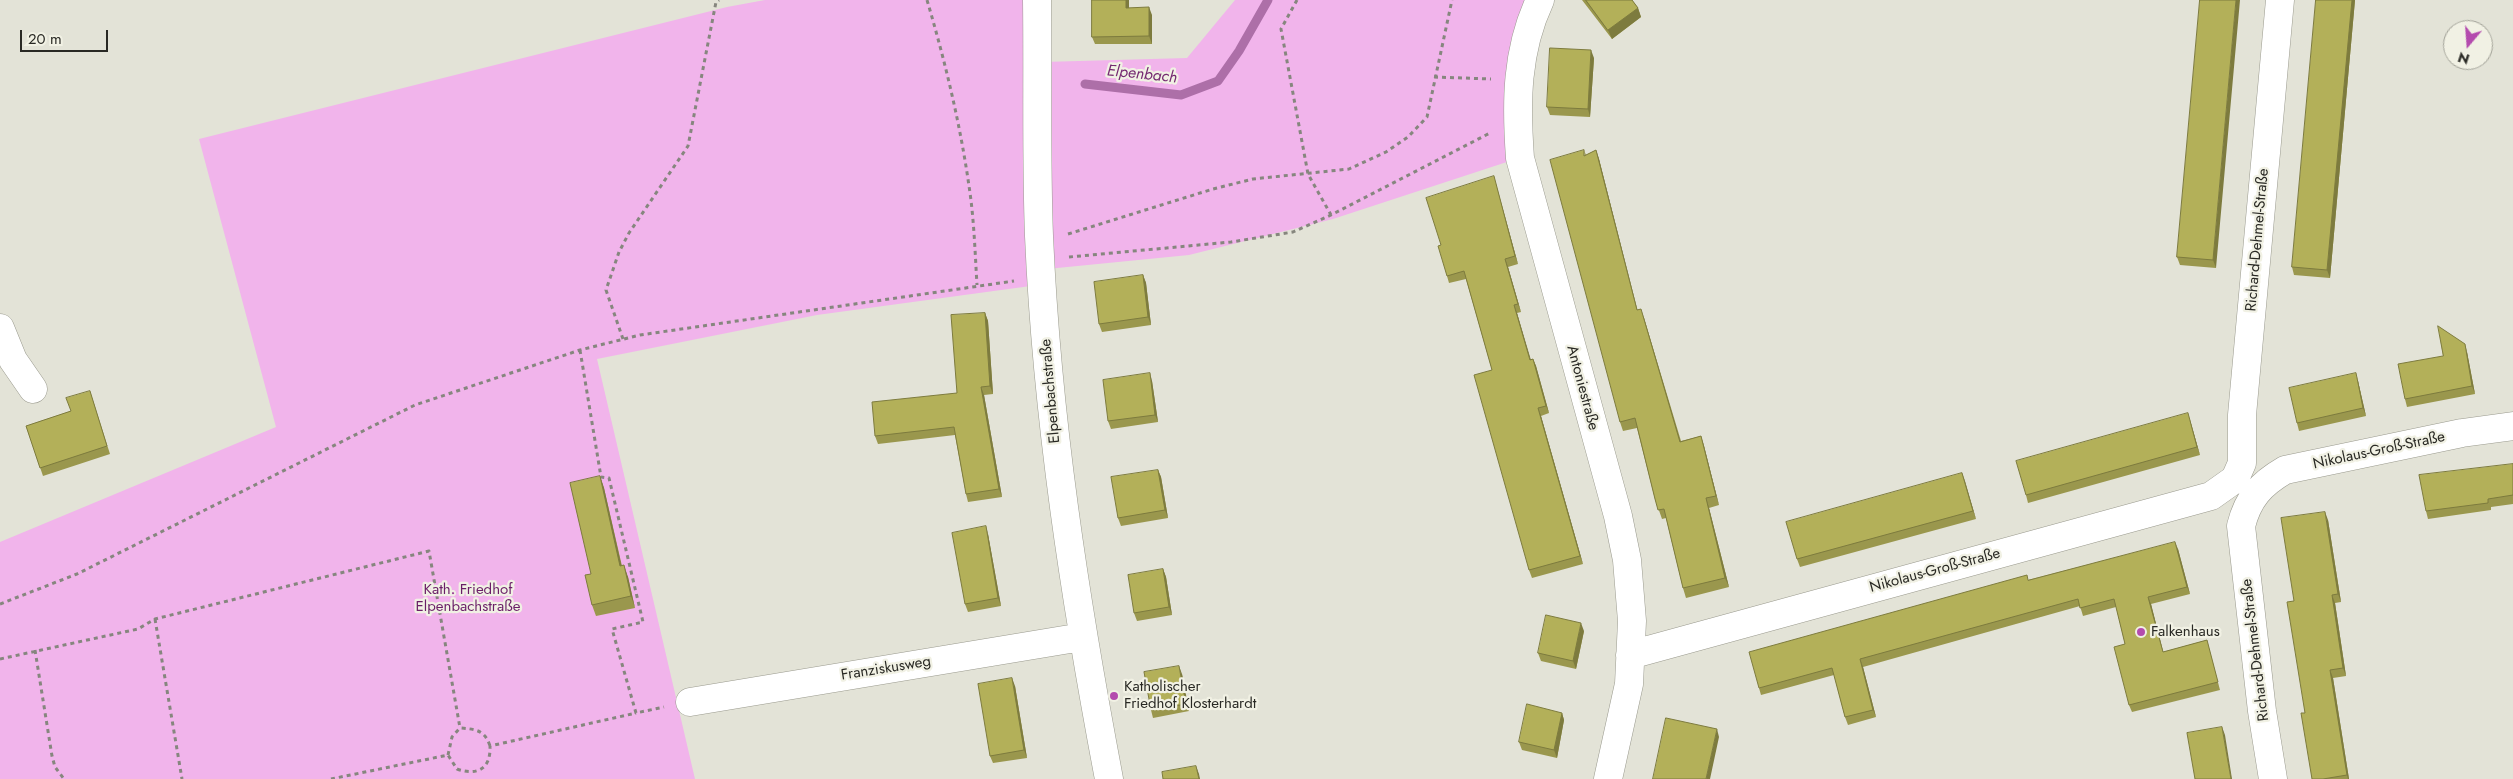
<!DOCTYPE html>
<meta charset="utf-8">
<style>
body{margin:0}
#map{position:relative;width:2513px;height:779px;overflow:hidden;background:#e3e3d7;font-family:Jost,sans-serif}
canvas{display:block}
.north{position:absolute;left:2443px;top:20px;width:50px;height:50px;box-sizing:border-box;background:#f1f1e4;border:1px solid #a1a197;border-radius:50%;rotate:198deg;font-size:14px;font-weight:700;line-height:20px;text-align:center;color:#292924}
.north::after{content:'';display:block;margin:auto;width:18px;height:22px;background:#b44bae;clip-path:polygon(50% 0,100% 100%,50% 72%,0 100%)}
.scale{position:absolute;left:20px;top:30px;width:88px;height:22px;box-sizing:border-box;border:2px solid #292924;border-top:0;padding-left:6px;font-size:15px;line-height:18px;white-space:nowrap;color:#292924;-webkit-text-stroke:4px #f1f1e4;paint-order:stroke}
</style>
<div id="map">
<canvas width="2513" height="779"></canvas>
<div class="north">N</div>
<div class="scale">20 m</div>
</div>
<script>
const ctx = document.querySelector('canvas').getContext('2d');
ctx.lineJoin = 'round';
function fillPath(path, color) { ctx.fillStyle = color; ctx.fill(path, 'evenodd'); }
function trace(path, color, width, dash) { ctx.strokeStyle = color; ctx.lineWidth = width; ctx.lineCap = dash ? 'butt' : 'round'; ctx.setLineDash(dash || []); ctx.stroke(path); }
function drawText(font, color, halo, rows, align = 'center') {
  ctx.font = font + ' Jost,sans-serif'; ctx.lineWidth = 4.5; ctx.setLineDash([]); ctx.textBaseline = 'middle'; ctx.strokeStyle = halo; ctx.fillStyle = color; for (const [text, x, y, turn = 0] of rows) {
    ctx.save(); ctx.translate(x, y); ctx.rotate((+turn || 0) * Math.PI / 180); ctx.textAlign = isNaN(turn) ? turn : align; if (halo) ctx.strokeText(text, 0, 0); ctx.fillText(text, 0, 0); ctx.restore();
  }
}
fillPath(new Path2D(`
 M765 0H1031L1038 285 817 315 597 359 695 779H0V542L276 427 199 139 727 7Z
 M1235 0H1530L1513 160 1333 219 1189 255 1047 269 1043 62 1187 58Z`), '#f1b4eb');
trace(new Path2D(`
 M1085 84 1181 95 1218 81 1239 51 1268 0`), '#ad6fa8', 9);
const minor = new Path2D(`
 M1037 0C1038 79 1036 158 1039 236 1047 419 1075 600 1109 779
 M1540 0C1516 51 1516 103 1520 158L1618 516 1627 560 1632 621 1629 684 1608 779
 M0 328 13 360 33 389
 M1630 655 2211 496 2235 479 2242 463V415L2280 0
 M690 702 1082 637
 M2273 779 2262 711 2241 526C2248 498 2261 484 2285 470L2462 433 2513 426`);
trace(minor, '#9a9a8e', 29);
trace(new Path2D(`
 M927 0C945 61 960 123 969 186 974 218 975 252 977 285
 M1297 0 1281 29 1308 174 1331 215
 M1434 77 1491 79
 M1068 234 1213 189 1253 179 1349 169 1386 152 1408 137 1427 117 1452 0
 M1069 257 1231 242 1293 232 1331 215 1490 133
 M623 339 606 290 619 252 629 233 688 146 716 2 719 0
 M580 350 601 477 609 478 643 622 612 629 636 713 664 707
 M0 604 77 574 415 405 580 350 640 335 1014 281
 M155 619 182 779
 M35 650 52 756 55 767 64 779
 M0 659 138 629 155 619 429 551 460 728
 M448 755 452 737 460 728C475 729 485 730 490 746
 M331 779 448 755 457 769C477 776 491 769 490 746L636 713`), '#86867e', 3, [4, 4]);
trace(minor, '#fff', 28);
fillPath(new Path2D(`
 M1129 0V8L1152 15V44H1095L1092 37Z
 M1582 0H1632L1638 8 1641 17 1612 39Z
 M2200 0 2216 268 2180 265 2177 257Z
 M2316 0H2355L2330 278 2294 275 2292 267Z
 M1594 58 1590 117 1550 115 1547 107Z
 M1584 150 1586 155 1596 150 1599 159 1637 310 1644 318 1681 441 1701 436 1704 446 1719 505 1709 508 1729 587 1686 598 1683 588 1666 518 1662 519 1655 499 1637 428 1623 431 1620 422Z
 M1496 184 1518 264 1508 267 1521 312 1517 313 1530 359H1533L1536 366 1549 413 1541 416 1583 564 1532 578 1529 570 1492 370 1466 279 1449 283 1447 276 1441 245Z
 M1143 275 1146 283 1151 325 1102 332 1099 324Z
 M985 313 988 321 993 394 984 395 1002 497 968 502 966 494 955 435 878 444 875 436 957 393Z
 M2467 352 2475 394 2407 407 2405 399Z
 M1152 381 1158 422 1111 429 1108 421Z
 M2358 381 2366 416 2299 431 2297 423Z
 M90 391 110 454 43 476 26 426 71 411Z
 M2190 420 2200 455 2028 503 2026 495Z
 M2513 464V504L2491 507V510L2428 519 2426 511Z
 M1158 470 1161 477 1168 518 1121 526 1118 518Z
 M1962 473 1976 519 1800 567 1797 559Z
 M600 476 604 488 622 566 628 577 635 608 596 616 592 605 591 574Z
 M2328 520 2341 602 2335 603 2346 676 2333 678 2349 779H2312L2305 713 2294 601Z
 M988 534 1001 606 968 612 965 604Z
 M2178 549 2190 594 2151 604 2163 652 2207 640 2209 648 2220 690 2132 712 2129 705 2125 644 2116 607 2083 616 2080 606 1863 667 1876 717 1848 725 1845 717 1834 675 1761 695 1759 688 2029 580Z
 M1163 569 1166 577 1172 615 1137 621 1134 613Z
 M1584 631 1576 669 1541 661 1538 653Z
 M1182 674 1189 711 1153 718 1151 710Z
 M1015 686 1027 758 993 763 990 756Z
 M1562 713 1564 720 1557 758 1522 750 1519 742Z`), '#9a974d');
fillPath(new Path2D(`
 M1126 0H1129V15L1126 8Z
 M2236 0H2240L2216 268 2213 260Z
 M2352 0H2355L2330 278 2327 270Z
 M1149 7 1152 15V44L1149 36Z
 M1638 8 1641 17 1612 39 1608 30Z
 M1591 50 1594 58 1590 117 1588 109Z
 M1596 150 1599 159 1640 320 1637 310Z
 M1494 176 1496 184 1518 264 1515 256Z
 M1505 259 1508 267 1521 312 1518 304Z
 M1143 275 1146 283 1151 325 1148 317Z
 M1514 305 1517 313 1533 367 1530 360Z
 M1641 309 1644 318 1683 451 1680 442Z
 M985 313 988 321 993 394 990 386Z
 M2465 344 2467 352 2475 394 2472 386Z
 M1533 359 1536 366 1549 413 1546 406Z
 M1150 373 1152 381 1158 422 1155 415Z
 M2356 373 2358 381 2366 416 2363 408Z
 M981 387 984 395 1002 497 999 489Z
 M1538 408 1541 416 1583 564 1580 556Z
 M2188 413 2200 455 2197 447Z
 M1701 436 1704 446 1719 505 1716 496Z
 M1158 470 1161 477 1168 518 1165 510Z
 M1962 473 1965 481 1976 519 1973 511Z
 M600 476 604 488 624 577 620 566Z
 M1706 498 1709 508 1729 587 1725 578Z
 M2325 512 2328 520 2341 602 2338 594Z
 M986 526 988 534 1001 606 998 598Z
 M2175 542 2178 549 2190 594 2187 587Z
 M624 565 628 577 635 608 631 596Z
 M1163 569 1166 577 1172 615 1169 607Z
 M2332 595 2335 603 2346 676 2343 668Z
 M2148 597 2151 604 2165 659 2163 652Z
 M1581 623 1584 631 1576 669 1573 661Z
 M1860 659 1863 667 1876 717 1873 710Z
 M1179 666 1182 674 1189 711 1186 704Z
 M2330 670 2333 678 2349 779H2348L2347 775Z
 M1012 678 1015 686 1027 758 1024 750Z
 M1562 713 1564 720 1557 758 1554 750Z
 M2222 727 2225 735 2232 779H2231Z
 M1717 729 1719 737 1710 779H1706Z
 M1196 766 1199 774 1200 779H1199Z`), '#7d7b3e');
const building = new Path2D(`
 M1092 0H1126V8L1149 7V36L1092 37Z
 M1586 0H1632L1638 8 1608 30Z
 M2200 0H2236L2213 260 2177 257Z
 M2316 0H2352L2327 270 2292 267Z
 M1550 48 1591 50 1588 109 1547 107Z
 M1584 150V156L1596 150 1637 310 1641 309 1680 442 1701 436 1716 496 1706 498 1725 578 1683 588 1664 509 1658 510 1655 499 1635 418 1620 422 1550 160Z
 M1494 176 1515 256 1505 259 1518 304 1514 305 1530 360 1533 359 1546 406 1538 408 1580 556 1529 570 1474 375 1492 370 1464 271 1447 276 1438 246 1441 245 1426 198Z
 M1143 275 1148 317 1099 324 1094 282Z
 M985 313 990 386 981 387 999 489 966 494 954 427 875 436 872 402 957 393 951 315Z
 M2438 326 2465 344 2472 386 2405 399 2398 364 2443 356Z
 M1150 373 1155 415 1108 421 1103 380Z
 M2356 373 2363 408 2297 423 2289 388Z
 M90 391 107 446 40 468 26 426 71 411 66 398Z
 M2188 413 2197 447 2026 495 2016 461Z
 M2513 464V495L2488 499V503L2426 511 2419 475Z
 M1158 470 1165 510 1118 518 1111 477Z
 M1962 473 1973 511 1797 559 1786 522Z
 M600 476 620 566 624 565 631 596 592 605 585 575 591 574 570 483Z
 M2325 512 2338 594 2332 595 2343 668 2330 670 2347 775 2323 779H2312L2301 713H2305L2287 602 2294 601 2281 518Z
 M986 526 998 598 965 604 952 533Z
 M2175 542 2187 587 2148 597 2163 652 2207 640 2218 682 2129 705 2114 647 2125 644 2114 599 2080 608 2078 599 1860 659 1873 710 1845 717 1832 668 1759 688 1749 652 2027 575 2028 580Z
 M1163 569 1169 607 1134 613 1128 575Z
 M1546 615 1581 623 1573 661 1538 653Z
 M1179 666 1186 704 1151 710 1144 672Z
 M1012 678 1024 750 990 756 978 684Z
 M1527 704 1562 713 1554 750 1519 742Z
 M1666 718 1717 729 1706 779H1653Z
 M2222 727 2231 779H2195L2187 733Z
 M1196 766 1199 779H1163L1162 772Z`);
fillPath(building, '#b3b059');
trace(building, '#7d7b3e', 1);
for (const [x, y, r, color] of [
 [2141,632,5,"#b44bae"],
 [1114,696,5,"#b44bae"]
]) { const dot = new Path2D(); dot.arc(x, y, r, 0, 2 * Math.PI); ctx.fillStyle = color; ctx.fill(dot); trace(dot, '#f1f1e4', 2); }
drawText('15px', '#292924', '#f1f1e4', [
 ["Richard-Dehmel-Straße",2258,240,-85],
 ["Antoniestraße",1582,388,75],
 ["Elpenbachstraße",1051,391,-95],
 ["Nikolaus-Groß-Straße",2379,451,-12],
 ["Nikolaus-Groß-Straße",1935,571,-15],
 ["Richard-Dehmel-Straße",2256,650,-97],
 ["Franziskusweg",886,669,-9]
]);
drawText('15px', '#6a1e67', '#f1f1e4', [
 ["Kath. Friedhof",468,590],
 ["Elpenbachstraße",468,607]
]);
drawText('15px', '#292924', '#f1f1e4', [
 ["Falkenhaus",2151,632],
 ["Katholischer",1124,687],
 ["Friedhof Klosterhardt",1124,704]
], 'left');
drawText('italic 16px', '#752971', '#f1f1e4', [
 ["Elpenbach",1142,75,6]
]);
</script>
